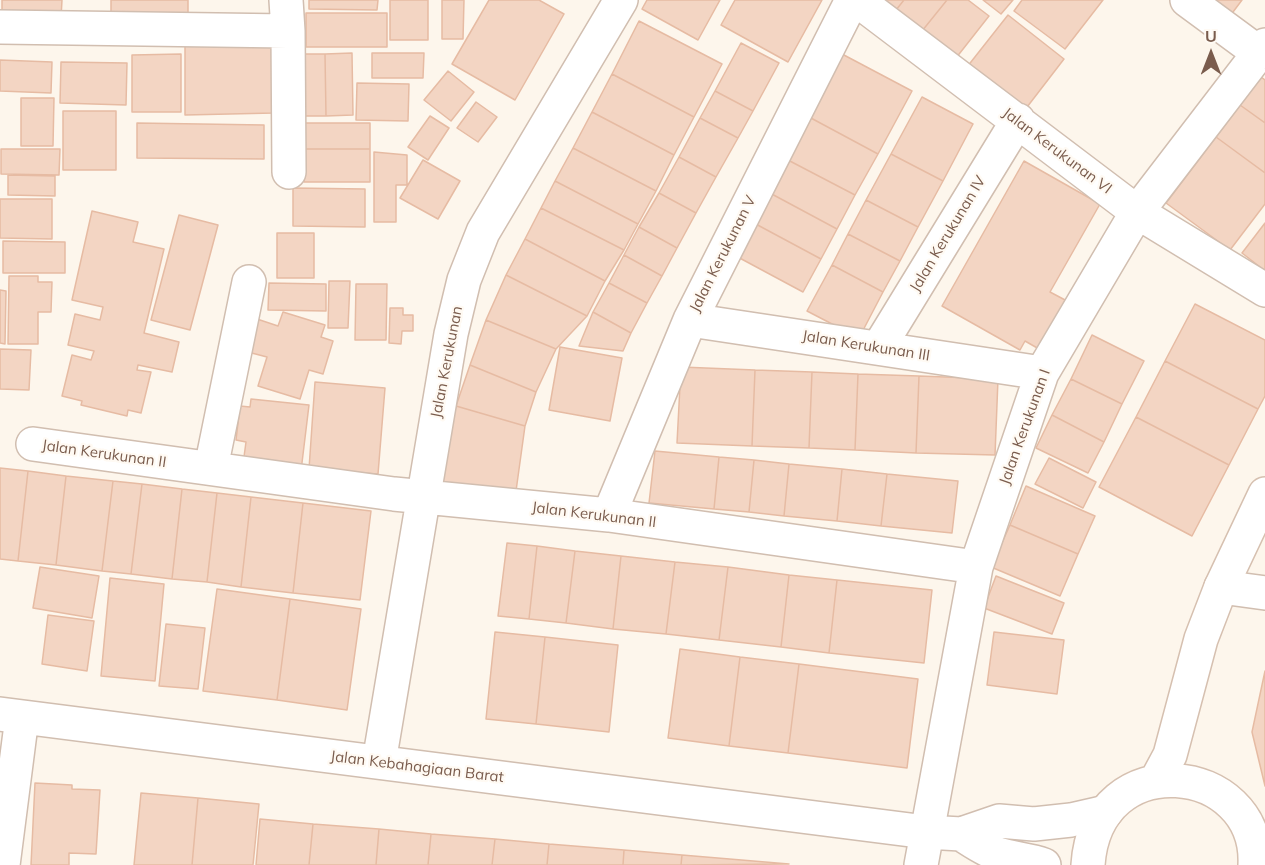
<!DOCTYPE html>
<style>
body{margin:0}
#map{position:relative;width:1265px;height:865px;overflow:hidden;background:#fdf6ec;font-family:Mulish,sans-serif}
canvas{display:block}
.north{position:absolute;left:1181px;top:24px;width:60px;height:60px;-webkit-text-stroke:4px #fffaf3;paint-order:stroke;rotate:0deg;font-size:16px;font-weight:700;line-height:24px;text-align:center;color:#7a5c4d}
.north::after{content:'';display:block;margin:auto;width:21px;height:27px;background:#7a5c4d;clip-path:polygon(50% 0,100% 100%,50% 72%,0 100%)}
</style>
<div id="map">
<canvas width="1265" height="865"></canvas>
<div class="north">U</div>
</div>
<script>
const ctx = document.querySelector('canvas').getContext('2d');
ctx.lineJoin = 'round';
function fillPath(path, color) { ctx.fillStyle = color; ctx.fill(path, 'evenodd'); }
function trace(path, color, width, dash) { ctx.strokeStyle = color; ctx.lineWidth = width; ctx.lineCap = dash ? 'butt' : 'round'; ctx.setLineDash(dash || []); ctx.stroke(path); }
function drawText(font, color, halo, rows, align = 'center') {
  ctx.font = font + ' Mulish,sans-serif'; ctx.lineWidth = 4.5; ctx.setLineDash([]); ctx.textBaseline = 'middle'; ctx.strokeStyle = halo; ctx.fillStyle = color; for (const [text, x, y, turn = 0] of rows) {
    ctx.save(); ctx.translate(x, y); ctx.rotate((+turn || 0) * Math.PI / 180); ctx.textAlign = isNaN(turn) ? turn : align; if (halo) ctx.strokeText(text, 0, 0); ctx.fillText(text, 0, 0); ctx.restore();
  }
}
const building = new Path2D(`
 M2 0H62L61 18 2 16Z
 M111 0H188V26H111Z
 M309 0H378L377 10 309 9Z
 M390 0H428V40H390Z
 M442 0H464L463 39H442Z
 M489 0H539L564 14 515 100 452 64Z
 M647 0H720L698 40 642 9Z
 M735 0H822L788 62 721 25Z
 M883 0H904L896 10Z
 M904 0H947L922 31 896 10Z
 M947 0H968L989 16 956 58 922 31Z
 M983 0H1013L1001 14Z
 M1022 0H1103L1065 49 1014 11Z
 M1209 0H1242L1230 16Z
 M306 13H387V47H306Z
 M1008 15 1064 59 1024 111 967 67Z
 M639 21 722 64 694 117 612 74Z
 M185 42H274V113L185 115Z
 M741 43 779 63 753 111 715 91Z
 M352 53 353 115 326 116 325 54Z
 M372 53H424L423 78H372Z
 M181 54V112H132V55Z
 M293 54H325L326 116H294Z
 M842 54 912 91 878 154 809 117Z
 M0 60 52 62 51 93 0 91Z
 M61 62 127 63 126 105 60 103Z
 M448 71 474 92 451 121 424 100Z
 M612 74 694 117 674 155 592 112Z
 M1261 77 1265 80V123L1240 105Z
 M357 83 409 84 408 121 356 120Z
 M715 91 753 111 738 138 700 118Z
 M922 97 973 124 943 181 891 154Z
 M21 98H54L53 146H21Z
 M476 102 497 117 478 142 457 128Z
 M1240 105 1265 123V173L1216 137Z
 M63 111H116V170H63Z
 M592 112 674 155 656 191 573 148Z
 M430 116 449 128 428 160 408 147Z
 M809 117 878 154 855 195 786 159Z
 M700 118 738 138 716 177 679 157Z
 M137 123 264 125V159L137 158Z
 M304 123H370V149H304Z
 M1216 137 1265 173V204L1230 250 1166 203Z
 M573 148 656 191 638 224 555 181Z
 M1 149H60L59 175 1 174Z
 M304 149H370V182H304Z
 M374 152 407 155V185H396V222H374Z
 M891 154 943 181 918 227 866 200Z
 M679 157 716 177 696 213 659 193Z
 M786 159 855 195 837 229 768 192Z
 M423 160 460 181 438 219 400 198Z
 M1024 161 1100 204 1050 292 1067 301 1039 349 1025 341 1020 350 942 306Z
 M8 175 55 176V196L8 195Z
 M555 181 638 224 624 250 541 208Z
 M293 188 365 189V227L293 226Z
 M768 192 837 229 821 259 752 222Z
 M659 193 696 213 677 248 639 227Z
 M0 199H52V239L0 238Z
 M866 200 918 227 900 261 848 234Z
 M541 208 624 250 605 281 525 239Z
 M92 211 138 222 133 242 164 249 144 333 179 342 172 372 138 365 137 370 151 372 141 413 128 410 127 416 81 405 82 401 62 396 72 355 91 360 94 351 68 345 75 314 100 320 103 307 72 300Z
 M179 215 218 225 190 330 151 320Z
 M752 222 821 259 803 292 734 255Z
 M1265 223V271L1242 253Z
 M639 227 677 248 662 276 624 255Z
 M277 233H314V278H277Z
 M848 234 900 261 883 292 832 265Z
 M525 239 605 281 587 316 506 275Z
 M3 241 65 242V273H3Z
 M624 255 662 276 647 303 609 283Z
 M832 265 883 292 859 338 807 311Z
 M506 275 587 316 556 349 486 320Z
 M9 276H38V282H52L51 312H38V344H8Z
 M329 281H350L348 328H328Z
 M269 283 326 284V311L268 310Z
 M609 283 647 303 631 333 593 312Z
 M356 284H387L386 340H355Z
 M0 290 6 291 5 344 0 343Z
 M1195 304 1265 340V396L1258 409 1165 361Z
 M390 308H403V315H413V331H402L401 344 389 343Z
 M283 312 325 325 321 337 333 341 323 374 309 370 300 399 258 386 267 357 244 351 254 318 278 326Z
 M593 312 631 333 623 351 579 346Z
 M486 320 556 349 536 392 470 365Z
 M1092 335 1144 361 1122 404 1071 379Z
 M560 347 622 358 610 421 549 410Z
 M0 349 31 350 29 390 0 389Z
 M1165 361 1258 409 1229 465 1136 417Z
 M470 365 536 392 525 426 456 406Z
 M681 367 755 370 752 446 677 443Z
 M755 370 812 372 809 448 752 446Z
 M812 372 858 374 855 450 809 448Z
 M858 374 919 376 916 453 855 450Z
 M919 376 998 379 995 455 916 453Z
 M1071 379 1122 404 1104 442 1052 415Z
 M315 382 385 388 378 474 309 469Z
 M251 399 309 405 301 471 243 464 246 442 236 440 240 406 250 407Z
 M456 406 525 426 516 491 438 486Z
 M1052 415 1104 442 1088 473 1036 448Z
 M1136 417 1229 465 1192 536 1099 487Z
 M655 451 719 457 714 509 649 503Z
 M719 457 754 460 749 512 714 509Z
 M1049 458 1096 482 1083 508 1035 484Z
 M754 460 789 464 784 516 749 512Z
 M789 464 842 469 837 521 784 516Z
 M0 468 28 471 18 561 0 559Z
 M842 469 887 474 881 526 837 521Z
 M28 471 66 476 56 565 18 561Z
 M887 474 958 481 952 533 881 526Z
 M66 476 113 481 102 571 56 565Z
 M113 481 142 484 131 574 102 571Z
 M142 484 182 489 172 579 131 574Z
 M1026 486 1095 516 1078 554 1010 525Z
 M182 489 217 493 207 582 172 579Z
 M217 493 251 497 241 587 207 582Z
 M251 497 303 503 293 593 241 587Z
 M303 503 371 511 360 600 293 593Z
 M1010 525 1078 554 1060 596 991 567Z
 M507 543 537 546 529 619 498 616Z
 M537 546 575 551 566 623 529 619Z
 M575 551 621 556 613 629 566 623Z
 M621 556 675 562 666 634 613 629Z
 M675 562 728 567 719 640 666 634Z
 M40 567 99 576 92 618 33 608Z
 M728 567 789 575 781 647 719 640Z
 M789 575 837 580 829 653 781 647Z
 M996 576 1064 603 1052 634 984 608Z
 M110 578 164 584 155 681 101 676Z
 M837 580 932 590 924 663 829 653Z
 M217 589 290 599 277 700 203 691Z
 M290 599 361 609 347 710 277 700Z
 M48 615 94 621 87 671 42 664Z
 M166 624 205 628 198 689 159 686Z
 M495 632 545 637 536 724 486 719Z
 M994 632 1064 640 1057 694 987 685Z
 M545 637 618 645 609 732 536 724Z
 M680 649 740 657 729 746 668 738Z
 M740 657 799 664 788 753 729 746Z
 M799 664 918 679 907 768 788 753Z
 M1265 671V786L1252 732Z
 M35 783 72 785V789L100 790 96 854 69 853V865H31Z
 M141 793 198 798 192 865H134Z
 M198 798 259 804 253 865H192Z
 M260 819 313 824 309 865H256Z
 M313 824 379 829 376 865H309Z
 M379 829 431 834 428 865H376Z
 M431 834 495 839 492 865H428Z
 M495 839 549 844 547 865H492Z
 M549 844 624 850 623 865H547Z
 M624 850 682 855 681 865H623Z
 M682 855 789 864 681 865Z`);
fillPath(building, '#f3d5c3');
trace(building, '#e6bba3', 1.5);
const street = new Path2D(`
 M286 0 288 31
 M857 0 1137 212 1265 290
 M1187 0 1259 53
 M0 27 288 31 289 172
 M690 320 1042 373
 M879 347 1018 120
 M33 444 394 494 609 515 976 567
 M211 468 249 282
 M609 515 690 320 852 0
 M1221 587 1265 593
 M0 714 926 832 961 834 999 821 1034 824 1071 820 1106 812
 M379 762 451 334 464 280 483 232 621 0
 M961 834C972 841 983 849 995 853 1011 859 1028 859 1044 865
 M3 865 22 717
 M921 865 976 567 1042 373 1137 212 1265 45`);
const secondary = new Path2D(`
 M1156 781 1170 755 1201 639 1221 587 1265 494
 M1088 865C1096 743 1260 762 1255 865`);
trace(street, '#d1beb0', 36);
trace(secondary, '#d6c0b0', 36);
trace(street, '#fff', 33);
trace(secondary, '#fff', 33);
drawText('15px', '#7a5c4d', '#fffaf3', [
 ["Jalan Kerukunan VI",1057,151,37],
 ["Jalan Kerukunan IV",948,234,-59],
 ["Jalan Kerukunan V",723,254,-63],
 ["Jalan Kerukunan III",866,346,9],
 ["Jalan Kerukunan",447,362,-79],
 ["Jalan Kerukunan I",1025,427,-70],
 ["Jalan Kerukunan II",104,454,8],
 ["Jalan Kerukunan II",594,515,7],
 ["Jalan Kebahagiaan Barat",417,767,7]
]);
</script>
